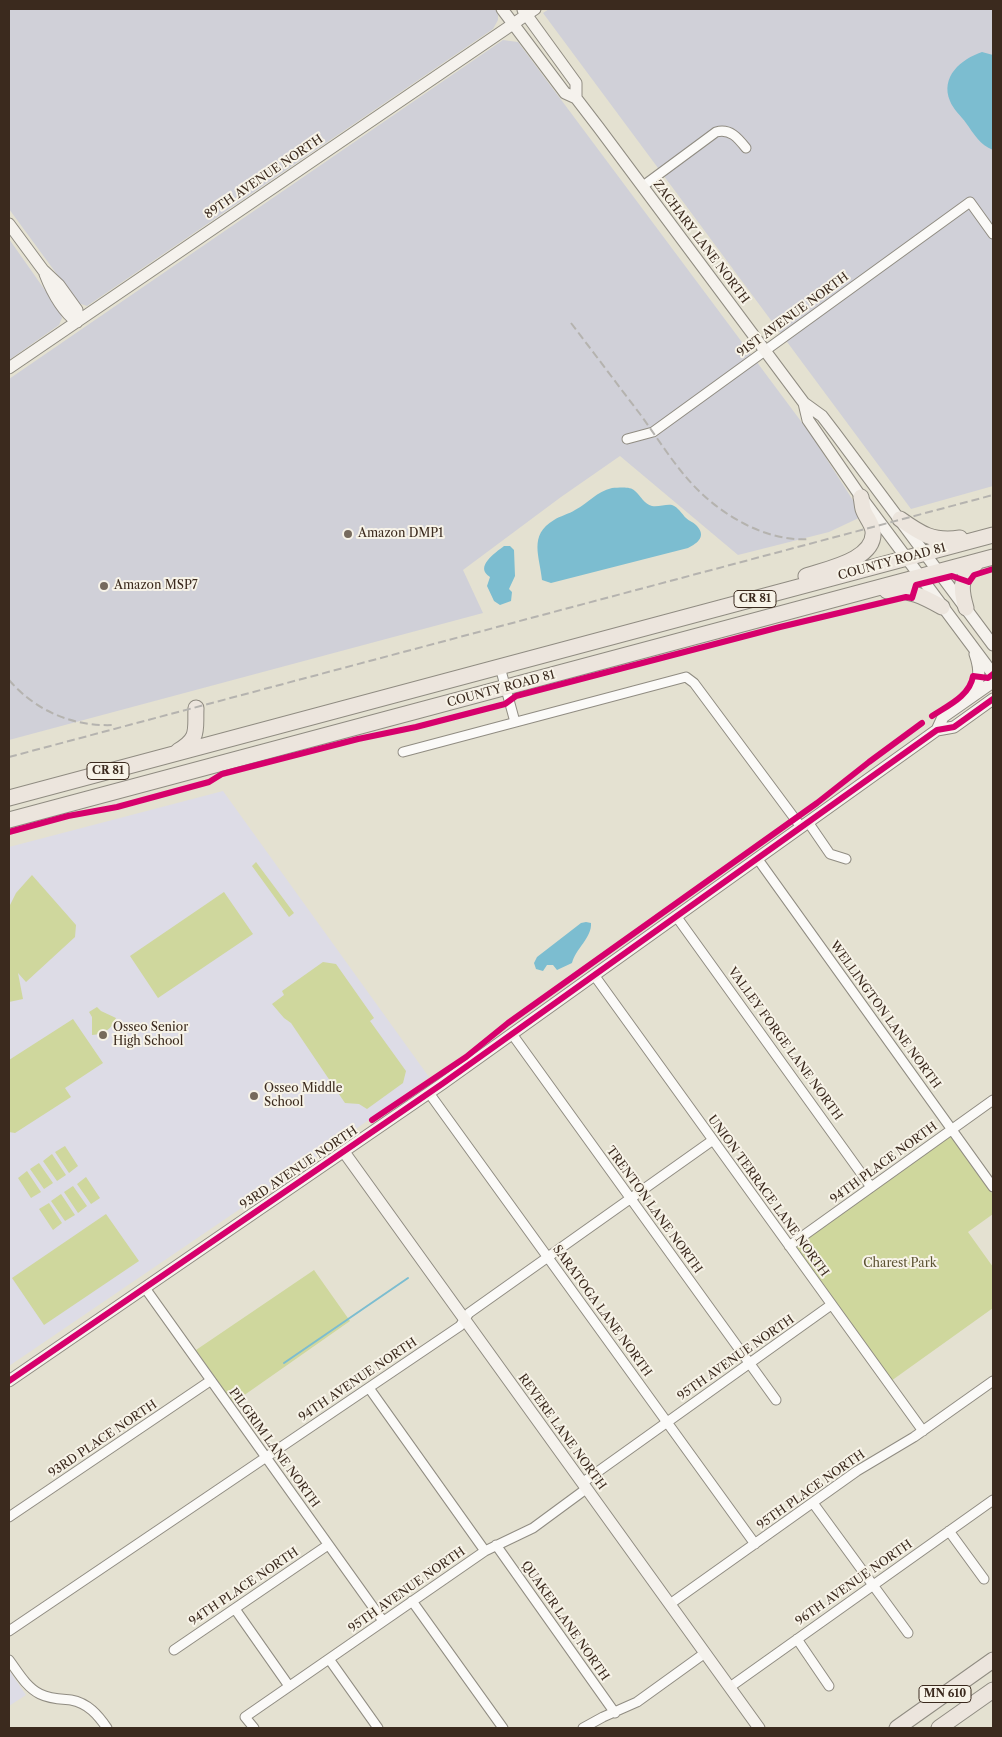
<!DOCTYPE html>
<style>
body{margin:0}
#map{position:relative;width:1002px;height:1737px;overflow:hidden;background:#e4e1d1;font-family:"Libre Caslon Text",serif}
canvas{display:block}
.frame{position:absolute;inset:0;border:10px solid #3b2a1e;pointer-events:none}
</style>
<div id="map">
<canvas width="1002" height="1737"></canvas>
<div class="frame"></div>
</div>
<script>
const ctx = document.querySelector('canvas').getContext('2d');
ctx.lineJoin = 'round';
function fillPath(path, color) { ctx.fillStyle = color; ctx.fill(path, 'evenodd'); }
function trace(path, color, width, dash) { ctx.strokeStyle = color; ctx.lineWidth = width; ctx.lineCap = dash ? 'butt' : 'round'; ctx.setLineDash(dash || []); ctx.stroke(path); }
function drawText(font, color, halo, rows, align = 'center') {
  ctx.font = font + ' "Libre Caslon Text",serif'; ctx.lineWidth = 4; ctx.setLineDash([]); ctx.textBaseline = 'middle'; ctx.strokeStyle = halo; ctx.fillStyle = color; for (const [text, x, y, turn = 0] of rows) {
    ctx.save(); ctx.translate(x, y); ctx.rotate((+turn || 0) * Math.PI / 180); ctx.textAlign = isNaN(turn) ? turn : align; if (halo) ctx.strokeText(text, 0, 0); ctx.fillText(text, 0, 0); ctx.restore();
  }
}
fillPath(new Path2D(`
 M223 791 429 1077 318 1156 9 1366V847Z
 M9 1670 26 1695 9 1706Z`), '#dddce6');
fillPath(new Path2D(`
 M9 9H495L498 15V20L493 29 87 306 78 303 9 209Z
 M549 9H993V486L911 509 543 13Z
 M503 40 518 42 812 436 863 516 829 532 738 555 620 456 561 497 463 570 483 613 9 740V379Z
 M9 239 59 310 62 318 59 325 9 360Z`), '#d0d0d8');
fillPath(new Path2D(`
 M256 862 294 913 289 917 252 866Z
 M32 875 76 925 75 937 26 982 18 973 23 999 9 1002V907L16 893Z
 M224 892 253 934 158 998 130 956Z
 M323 962 336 964 374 1018 370 1021 406 1071 403 1083 367 1109 359 1104 345 1103 291 1023 284 1018 272 1004 284 995 282 991Z
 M97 1007 101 1011 116 1018C112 1029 104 1034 92 1035V1017L89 1012Z
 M73 1019 103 1063 65 1088 71 1097 15 1133 9 1132V1060Z
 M951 1135 993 1195V1214L968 1232 993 1267V1308L891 1381 795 1247Z
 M65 1146 78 1166 69 1173 55 1152Z
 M52 1154 66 1175 57 1181 43 1161Z
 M39 1163 53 1183 44 1189 30 1169Z
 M27 1171 41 1192 31 1198 18 1178Z
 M86 1177 100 1198 91 1204 77 1184Z
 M73 1186 87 1206 78 1213 64 1192Z
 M61 1194 75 1215 65 1221 51 1201Z
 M49 1203 62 1223 53 1230 39 1209Z
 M106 1214 139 1261 44 1325 12 1278Z
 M314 1270 350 1321 233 1403 196 1350Z`), '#cfd79d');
fillPath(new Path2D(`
 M982 52 993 55V150C980 145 974 134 966 123 961 116 953 109 950 101 940 77 961 59 982 52Z
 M612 488C619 488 630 486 635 491 641 496 644 504 652 506 659 507 666 504 672 505 678 507 682 514 686 518 689 521 693 522 696 525 707 536 698 543 688 548L551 583 542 580C540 557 528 535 554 520 560 516 569 514 575 510 590 502 596 492 612 488Z
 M504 546H510L514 550 515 576 509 589 512 592 511 601 500 605 494 601 487 586 490 577C474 567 495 553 504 546Z
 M586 922 591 923C592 938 575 949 572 963L557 970 553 965H547L543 971 536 969 534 963 537 957 581 923Z`), '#7cbdd0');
trace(new Path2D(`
 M284 1363 408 1278`), '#7cbdd0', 2);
const street = new Path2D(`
 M643 186 716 132C730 128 738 138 746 148
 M627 439 653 432 970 202 993 234
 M500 667 515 722
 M403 752 686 677 694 683 801 827
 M808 822 830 854 846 859
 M757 858 993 1187
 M676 916 871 1187
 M594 975 923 1431
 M512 1034 776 1400
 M429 1093 755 1544
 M789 1246 993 1100
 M145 1288 383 1621
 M369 1388 485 1551
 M582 1483 831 1305
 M813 1503 908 1633
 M9 1517 210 1381
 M949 1531 984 1579
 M496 1545 615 1713
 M412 1601 503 1728
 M670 1604 857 1471 914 1437 993 1381
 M235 1609 289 1686
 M9 1631 460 1326 469 1313 713 1140
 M797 1639 829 1686
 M174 1650 328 1545
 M329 1659 378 1728
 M9 1660C18 1672 26 1687 40 1694 50 1699 60 1699 71 1700 88 1703 98 1715 107 1728
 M730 1687 993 1500
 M254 1728 245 1717 485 1551 533 1528 586 1489
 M583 1728 603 1717 637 1702 705 1653`);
const secondary = new Path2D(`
 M502 9 565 93 576 98 599 128 804 403 822 416 835 433 993 645
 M523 10 576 83V98
 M9 224 43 270 59 285 77 310V322
 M45 274C52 292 61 310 77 322
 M9 368 535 9
 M804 403 808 420 861 497 993 674
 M970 694C982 683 980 668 975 654
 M937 730 943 717 993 682
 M344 1152 759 1728
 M9 1381 442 1084 937 730 954 727 993 699`);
const highway = new Path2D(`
 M900 519C921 534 933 542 960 538
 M806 576C826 569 876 560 873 531 872 523 865 516 863 509 862 505 862 501 861 497
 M887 591C909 589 924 597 942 607
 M966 608C959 584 961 579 978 561
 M178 751C200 738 195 730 196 708
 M9 798 993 535
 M9 820 993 557
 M897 1728 993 1660
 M939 1728 993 1690`);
trace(street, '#908c82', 11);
trace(secondary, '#908c82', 13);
trace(highway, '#908c82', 17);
trace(street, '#fbfaf8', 9);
trace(secondary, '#f5f2ed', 11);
trace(highway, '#ece5dd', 15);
trace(new Path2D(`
 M571 323C594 353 617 384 640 414 659 440 677 470 700 492 728 519 770 542 809 539
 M9 680C36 711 73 727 114 725
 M9 757 993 495`), '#b5b3af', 2, [8, 4]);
trace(new Path2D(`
 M932 716C947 706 970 696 973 676L988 678 993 674
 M9 832 68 816 117 807 209 782 222 774 358 739 416 727 505 704 516 696 780 627 906 597 912 598 916 585 952 576 969 582 974 575 993 569
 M372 1120 466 1057 508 1023 817 803 869 762 922 723
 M9 1381 442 1084 937 730 954 727 993 699`), '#d6006c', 6);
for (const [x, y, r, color] of [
 [348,534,5,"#766a5d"],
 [104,586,5,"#766a5d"],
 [103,1035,5,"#766a5d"],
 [254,1096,5,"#766a5d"]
]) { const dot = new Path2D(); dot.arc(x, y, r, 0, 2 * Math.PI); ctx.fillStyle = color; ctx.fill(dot); trace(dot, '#f7f3e8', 2); }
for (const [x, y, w] of [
 [755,599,42],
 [108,771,42],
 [945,1694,52]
]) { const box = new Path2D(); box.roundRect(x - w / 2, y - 8.5, w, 17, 4); ctx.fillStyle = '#f7f3e8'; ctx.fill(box); trace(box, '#3b2a1e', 1); }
drawText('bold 11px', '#3b2a1e', null, [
 ["CR 81",755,599],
 ["CR 81",108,771],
 ["MN 610",945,1694]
]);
drawText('12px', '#3b2a1e', '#f7f3e8', [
 ["89TH AVENUE NORTH",264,177,-34],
 ["ZACHARY LANE NORTH",701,242,53],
 ["91ST AVENUE NORTH",793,315,-36],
 ["COUNTY ROAD 81",892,562,-15],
 ["COUNTY ROAD 81",501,689,-15],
 ["WELLINGTON LANE NORTH",885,1015,54],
 ["VALLEY FORGE LANE NORTH",785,1044,54],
 ["94TH PLACE NORTH",884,1163,-36],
 ["93RD AVENUE NORTH",299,1168,-34],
 ["UNION TERRACE LANE NORTH",768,1196,54],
 ["TRENTON LANE NORTH",654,1210,54],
 ["SARATOGA LANE NORTH",602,1311,54],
 ["95TH AVENUE NORTH",736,1358,-35],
 ["94TH AVENUE NORTH",358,1380,-34],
 ["REVERE LANE NORTH",562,1432,54],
 ["93RD PLACE NORTH",103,1439,-34],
 ["PILGRIM LANE NORTH",274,1448,54],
 ["95TH PLACE NORTH",811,1490,-35],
 ["96TH AVENUE NORTH",854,1583,-35],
 ["94TH PLACE NORTH",244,1587,-34],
 ["95TH AVENUE NORTH",407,1590,-35],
 ["QUAKER LANE NORTH",565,1621,55]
]);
drawText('12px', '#3b2a1e', '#f7f3e8', [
 ["Amazon DMP1",358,534],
 ["Amazon MSP7",114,586],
 ["Osseo Senior",113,1028],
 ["High School",113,1042],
 ["Osseo Middle",264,1089],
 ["School",264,1103]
], 'left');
drawText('12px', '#5c5333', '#f7f3e8', [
 ["Charest Park",900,1264]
]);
</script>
